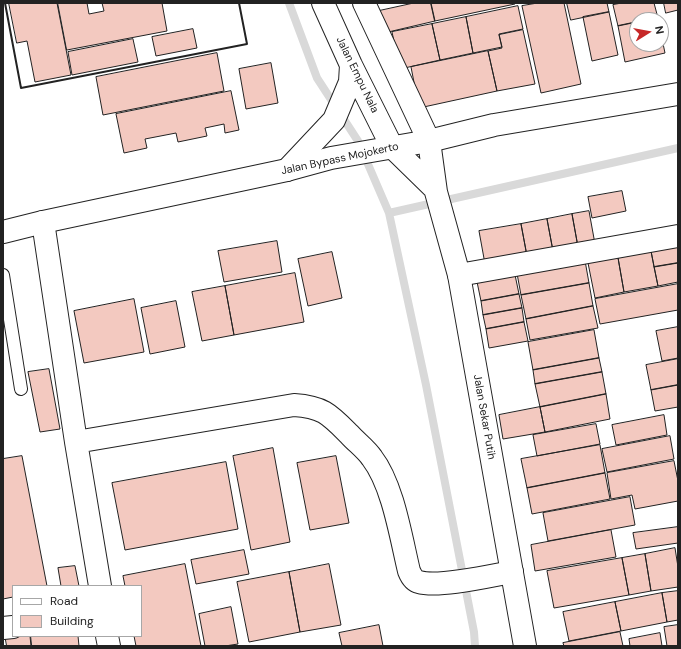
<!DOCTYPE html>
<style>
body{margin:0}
#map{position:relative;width:681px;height:649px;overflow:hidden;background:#fff;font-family:"DM Sans",sans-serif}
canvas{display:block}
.frame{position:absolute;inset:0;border:4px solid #222;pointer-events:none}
.legend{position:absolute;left:12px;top:585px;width:130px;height:52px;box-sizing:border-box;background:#fff;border:1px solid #a7a7a7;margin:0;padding:5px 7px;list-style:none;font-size:12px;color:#222}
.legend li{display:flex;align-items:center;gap:8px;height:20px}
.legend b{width:20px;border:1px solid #a7a7a7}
.north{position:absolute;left:629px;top:12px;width:40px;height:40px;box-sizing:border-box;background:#fff;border:1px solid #a7a7a7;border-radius:50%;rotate:79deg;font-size:11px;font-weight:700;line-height:16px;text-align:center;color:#222}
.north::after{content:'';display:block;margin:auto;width:14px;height:18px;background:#c62828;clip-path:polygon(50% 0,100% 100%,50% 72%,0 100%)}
</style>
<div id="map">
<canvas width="681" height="649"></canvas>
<div class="frame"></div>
<ul class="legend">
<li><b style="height:5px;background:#fff"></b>Road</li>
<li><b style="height:11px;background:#f3c9c0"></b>Building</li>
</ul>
<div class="north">N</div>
</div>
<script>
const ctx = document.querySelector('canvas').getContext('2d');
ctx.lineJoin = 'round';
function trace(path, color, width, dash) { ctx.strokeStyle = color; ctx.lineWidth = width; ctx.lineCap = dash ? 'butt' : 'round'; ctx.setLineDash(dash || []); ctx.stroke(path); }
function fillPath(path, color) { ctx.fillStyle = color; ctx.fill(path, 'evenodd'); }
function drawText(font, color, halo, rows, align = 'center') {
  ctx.font = font + ' "DM Sans",sans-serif'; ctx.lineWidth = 3; ctx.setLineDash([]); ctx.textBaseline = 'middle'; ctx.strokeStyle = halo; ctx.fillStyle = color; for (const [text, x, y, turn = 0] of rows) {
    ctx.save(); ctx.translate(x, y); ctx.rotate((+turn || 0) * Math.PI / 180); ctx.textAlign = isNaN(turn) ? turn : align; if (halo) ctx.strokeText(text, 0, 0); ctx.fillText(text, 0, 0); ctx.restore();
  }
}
trace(new Path2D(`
 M289 3 317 78 358 141 389 213 426 385 474 632 475 646
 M389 213 678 148`), '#d9d9d9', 8);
const building = new Path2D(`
 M9 3H57L71 75 35 82 27 41 17 43Z
 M58 3H87L89 14 104 11 102 3H164H162L167 31 67 50Z
 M414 3H431L435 21 384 33 379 11Z
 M431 3H515V4L435 21Z
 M538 3H564L581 84 541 93 522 6Z
 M567 3H607L609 12 571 20Z
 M622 3H654L658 18 647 20H637V22L618 26 613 5Z
 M664 3H678V10L666 13Z
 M518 6 523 29 499 34 502 47 473 53 466 17Z
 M609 12 618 55 592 61 583 17Z
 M466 17 473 53 440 60 432 24Z
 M637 22V44H661V34L665 53 625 62 618 26Z
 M432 24 440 60 400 69 392 32Z
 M193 29 197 48 156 56 152 37Z
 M523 30 535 84 497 91 488 51 502 48 499 35Z
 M133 39 138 62 72 75 68 52Z
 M488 51 497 91 419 108 411 67Z
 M217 53 224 91 103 115 96 77Z
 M271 63 278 103 246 109 239 69Z
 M231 91 239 130 225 133 224 124 205 128 207 136 178 142 176 133 145 139 147 148 124 153 116 114Z
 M622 191 626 211 592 218 588 197Z
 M589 211 595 244 578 247 572 214Z
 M572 214 578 247 553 251 547 219Z
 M547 219 553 251 527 256 521 224Z
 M521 224 527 256 485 264 479 231Z
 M277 241 282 272 224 282 218 251Z
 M678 241V263L654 267 650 246Z
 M650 246 658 286 624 292 617 252Z
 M332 252 342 298 308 306 298 259Z
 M617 252 624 292 595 298 587 258Z
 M584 255 589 283 521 295 516 268Z
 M678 263V282L658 286 654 267Z
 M514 270 519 294 481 301 476 277Z
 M295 273 304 322 234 335 225 286Z
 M589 283 593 306 526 319 521 295Z
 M678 284V310L600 324 595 299Z
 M225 286 234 335 202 341 192 292Z
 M519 294 522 308 483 315 481 301Z
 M134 299 144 352 84 363 74 311Z
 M176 301 185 347 150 354 141 308Z
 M593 306 598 328 530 340 526 319Z
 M522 308 524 322 486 329 483 315Z
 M524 322 528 341 489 348 486 329Z
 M678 327V358L662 361 656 331Z
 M594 330 599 358 533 370 528 342Z
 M599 358 602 372 535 384 533 370Z
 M678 359V385L651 390 646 365Z
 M49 369 60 429 40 432 28 372Z
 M602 372 606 394 540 407 535 384Z
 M678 385V407L655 411 651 390Z
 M606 394 610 419 545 432 540 407Z
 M540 407 545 432 503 439 499 415Z
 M664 415 667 435 616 445 612 425Z
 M596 424 600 444 537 456 533 435Z
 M670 436 674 459 607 472 602 449Z
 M600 445 605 473 527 488 521 459Z
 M273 448 290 542 251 550 233 456Z
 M22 456 47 586H13V597L3 599V459Z
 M336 456 349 523 310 530 297 463Z
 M674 461 678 481V501L635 509 632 495 611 499 607 473Z
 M226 462 238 529 125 550 112 483Z
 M605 473 610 499 532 514 527 488Z
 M630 497 635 525 548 541 543 513Z
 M678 527V543L636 549 633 533Z
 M611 530 616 557 535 571 531 545Z
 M675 548 678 567V587L651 591 645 554Z
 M244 550 249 574 196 584 191 560Z
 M645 554 651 591 629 595 622 558Z
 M622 558 629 595 554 608 547 571Z
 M185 564 201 646H136L134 636H141V586H125L123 576Z
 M329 564 341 625 300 632 289 572Z
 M75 566 79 586H61L58 568Z
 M289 572 300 632 249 642 237 582Z
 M678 591V620L667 622 662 593Z
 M662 593 667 622 621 631 615 602Z
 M615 602 621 631 569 641 563 612Z
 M231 607 238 644 225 646H205L199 614Z
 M379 625 383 646H342L339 633Z
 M678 625V646H667L664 627Z
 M620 632 623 646H564L563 643Z
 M660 633 662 646H630L629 639Z
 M5 635 30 636 31 646H7Z
 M31 636H78L79 646H32Z`);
fillPath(building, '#f3c9c0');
trace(building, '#222', 1);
const service = new Path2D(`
 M3 275 21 389`);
const minor = new Path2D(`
 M43 222 76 442 100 586
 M459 275 678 236
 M76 442 294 405C323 407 329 414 349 434 356 442 366 449 372 458 393 485 401 538 409 571 411 576 414 581 419 582 438 588 490 576 512 572
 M3 628 13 627
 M107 636 109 646`);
const tertiary = new Path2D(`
 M429 141 436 192 459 275 525 646
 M392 147 435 189`);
const secondary = new Path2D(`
 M323 3 351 65 392 147
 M364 3 429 141
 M287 170 334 120 350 82 351 65`);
const trunk = new Path2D(`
 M3 232 43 222 287 170 331 158 429 141 494 125 678 94`);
trace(service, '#222', 14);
trace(minor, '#222', 24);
trace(tertiary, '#222', 24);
trace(secondary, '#222', 24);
trace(trunk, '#222', 24);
trace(service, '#fff', 12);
trace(minor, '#fff', 22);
trace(tertiary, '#fff', 22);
trace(secondary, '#fff', 22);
trace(trunk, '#fff', 22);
trace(new Path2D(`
 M5 3 21 88 247 44 239 3`), '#222', 2);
drawText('11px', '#222', '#fff', [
 ["Jalan Empu Nala",357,75,64],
 ["Jalan Bypass Mojokerto",340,159,-12],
 ["Jalan Sekar Putih",484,417,80]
]);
</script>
